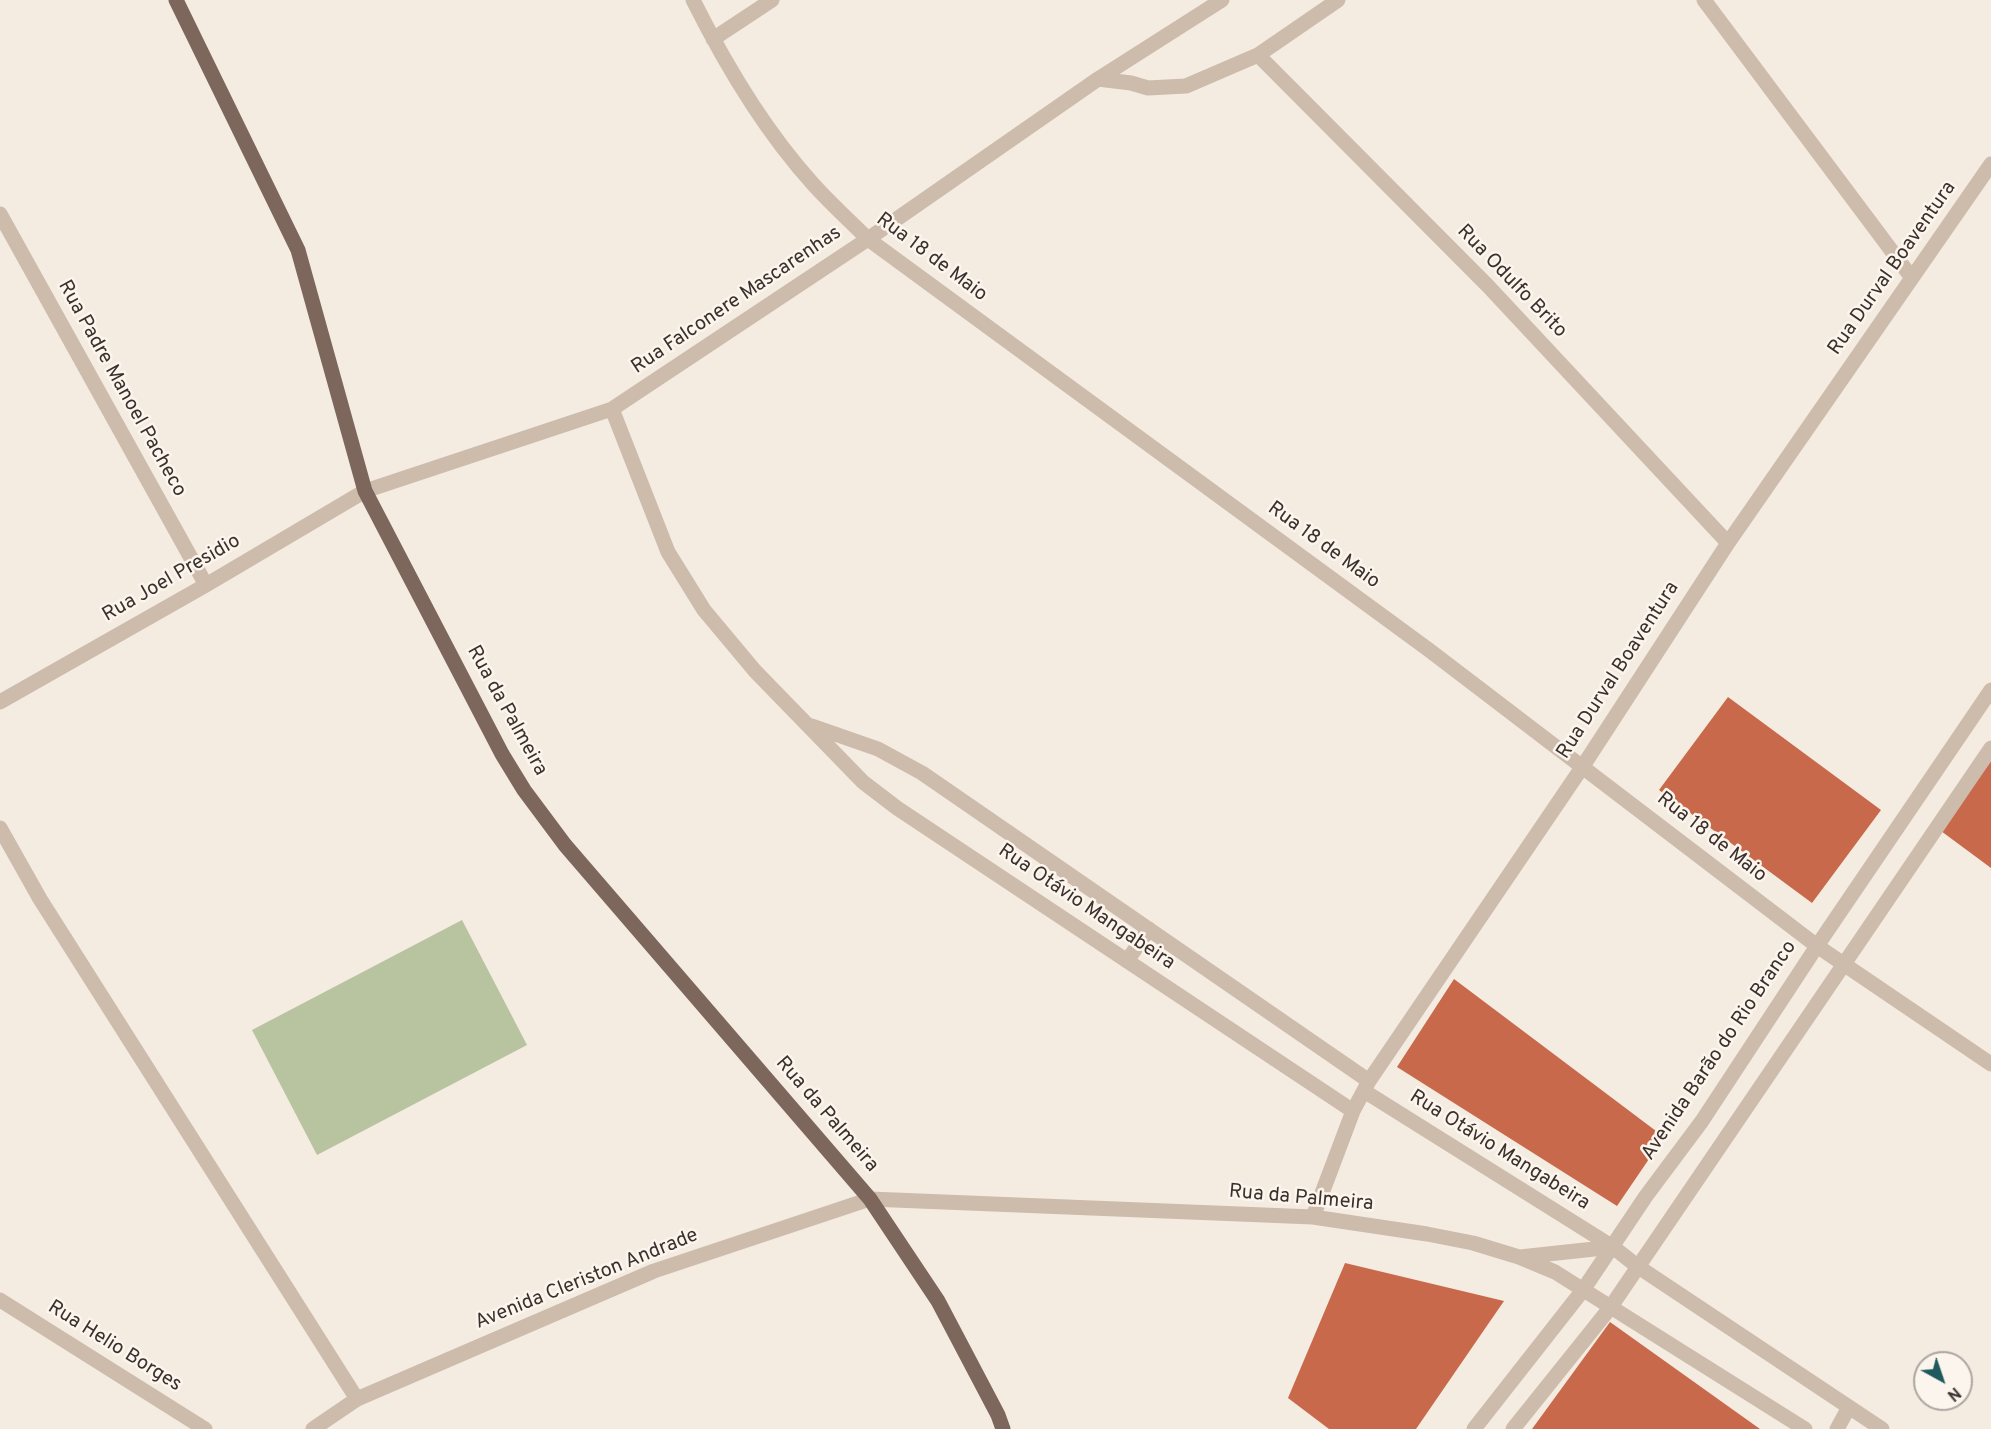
<!DOCTYPE html>
<meta charset="utf-8">
<style>
body{margin:0}
#map{position:relative;width:1991px;height:1429px;overflow:hidden;background:#f4ebe1;font-family:Overpass,sans-serif}
canvas{display:block}
.north{position:absolute;left:1913px;top:1351px;width:60px;height:60px;box-sizing:border-box;background:#fbf5ee;border:2px solid #aea6a0;border-radius:50%;rotate:140deg;font-size:16px;font-weight:700;line-height:24px;text-align:center;color:#3b302b}
.north::after{content:'';display:block;margin:auto;width:21px;height:27px;background:#1f5a5e;clip-path:polygon(50% 0,100% 100%,50% 72%,0 100%)}
</style>
<div id="map">
<canvas width="1991" height="1429"></canvas>
<div class="north">N</div>
</div>
<script>
const ctx = document.querySelector('canvas').getContext('2d');
ctx.lineJoin = 'round';
function fillPath(path, color) { ctx.fillStyle = color; ctx.fill(path, 'evenodd'); }
function trace(path, color, width, dash) { ctx.strokeStyle = color; ctx.lineWidth = width; ctx.lineCap = dash ? 'butt' : 'round'; ctx.setLineDash(dash || []); ctx.stroke(path); }
function drawText(font, color, halo, rows, align = 'center') {
  ctx.font = font + ' Overpass,sans-serif'; ctx.lineWidth = 5; ctx.setLineDash([]); ctx.textBaseline = 'middle'; ctx.strokeStyle = halo; ctx.fillStyle = color; for (const [text, x, y, turn = 0] of rows) {
    ctx.save(); ctx.translate(x, y); ctx.rotate((+turn || 0) * Math.PI / 180); ctx.textAlign = isNaN(turn) ? turn : align; if (halo) ctx.strokeText(text, 0, 0); ctx.fillText(text, 0, 0); ctx.restore();
  }
}
fillPath(new Path2D(`
 M462 920 527 1045 317 1155 252 1030Z`), '#b8c4a0');
fillPath(new Path2D(`
 M1728 697 1881 810 1812 903 1659 790Z
 M1991 761V868L1941 831Z
 M1454 979 1664 1137 1617 1206 1397 1067Z
 M1345 1263 1504 1301 1416 1429H1329L1288 1398Z
 M1610 1322 1760 1429H1532Z`), '#c8694b');
trace(new Path2D(`
 M693 0C725 64 764 130 813 184 830 203 850 221 868 239L1429 650 1817 946 1991 1064
 M1704 0 1912 278
 M713 39 772 0
 M1258 55 1488 286 1728 543
 M1098 79 1131 83 1148 88 1186 86 1258 55 1338 0
 M0 214 206 585
 M612 409 668 552 704 610 755 671 863 782 897 808 1353 1111
 M0 702 206 585 365 491 612 409 868 239 1098 79 1222 0
 M812 726 878 749 922 773 1369 1081
 M0 828 40 899 357 1399 313 1429
 M1127 961 1149 929
 M1364 1091 1613 1247 1637 1266 1882 1429
 M870 1199 1313 1217 1427 1234 1473 1243 1519 1257 1555 1272 1805 1429
 M1313 1217 1353 1111 1369 1081 1583 766 1728 543 1991 164
 M1520 1257 1613 1247
 M0 1300 205 1429
 M1837 1429 1849 1407`), '#cdbbac', 15);
trace(new Path2D(`
 M357 1399 654 1271 870 1199
 M1474 1429 1583 1290 1646 1196 1702 1121 1817 946 1991 690
 M1513 1429 1610 1308 1991 748`), '#cdbbac', 15);
trace(new Path2D(`
 M176 0 298 250 365 491 502 754 524 790 565 845 870 1199 938 1301 998 1415 1003 1429`), '#7d675c', 15);
drawText('20px', '#3b302b', '#fbf5ee', [
 ["Rua 18 de Maio",931,258,37],
 ["Rua Durval Boaventura",1893,269,-55],
 ["Rua Odulfo Brito",1511,282,46],
 ["Rua Falconere Mascarenhas",737,301,-34],
 ["Rua Padre Manoel Pacheco",121,389,61],
 ["Rua 18 de Maio",1323,546,36],
 ["Rua Joel Presidio",172,579,-30],
 ["Rua Durval Boaventura",1619,671,-57],
 ["Rua da Palmeira",506,711,61],
 ["Rua 18 de Maio",1711,838,38],
 ["Rua Otávio Mangabeira",1086,908,34],
 ["Avenida Barão do Rio Branco",1720,1051,-56],
 ["Rua da Palmeira",826,1115,49],
 ["Rua Otávio Mangabeira",1499,1151,32],
 ["Rua da Palmeira",1301,1199,5],
 ["Avenida Cleriston Andrade",587,1280,-22],
 ["Rua Helio Borges",114,1347,32]
]);
</script>
